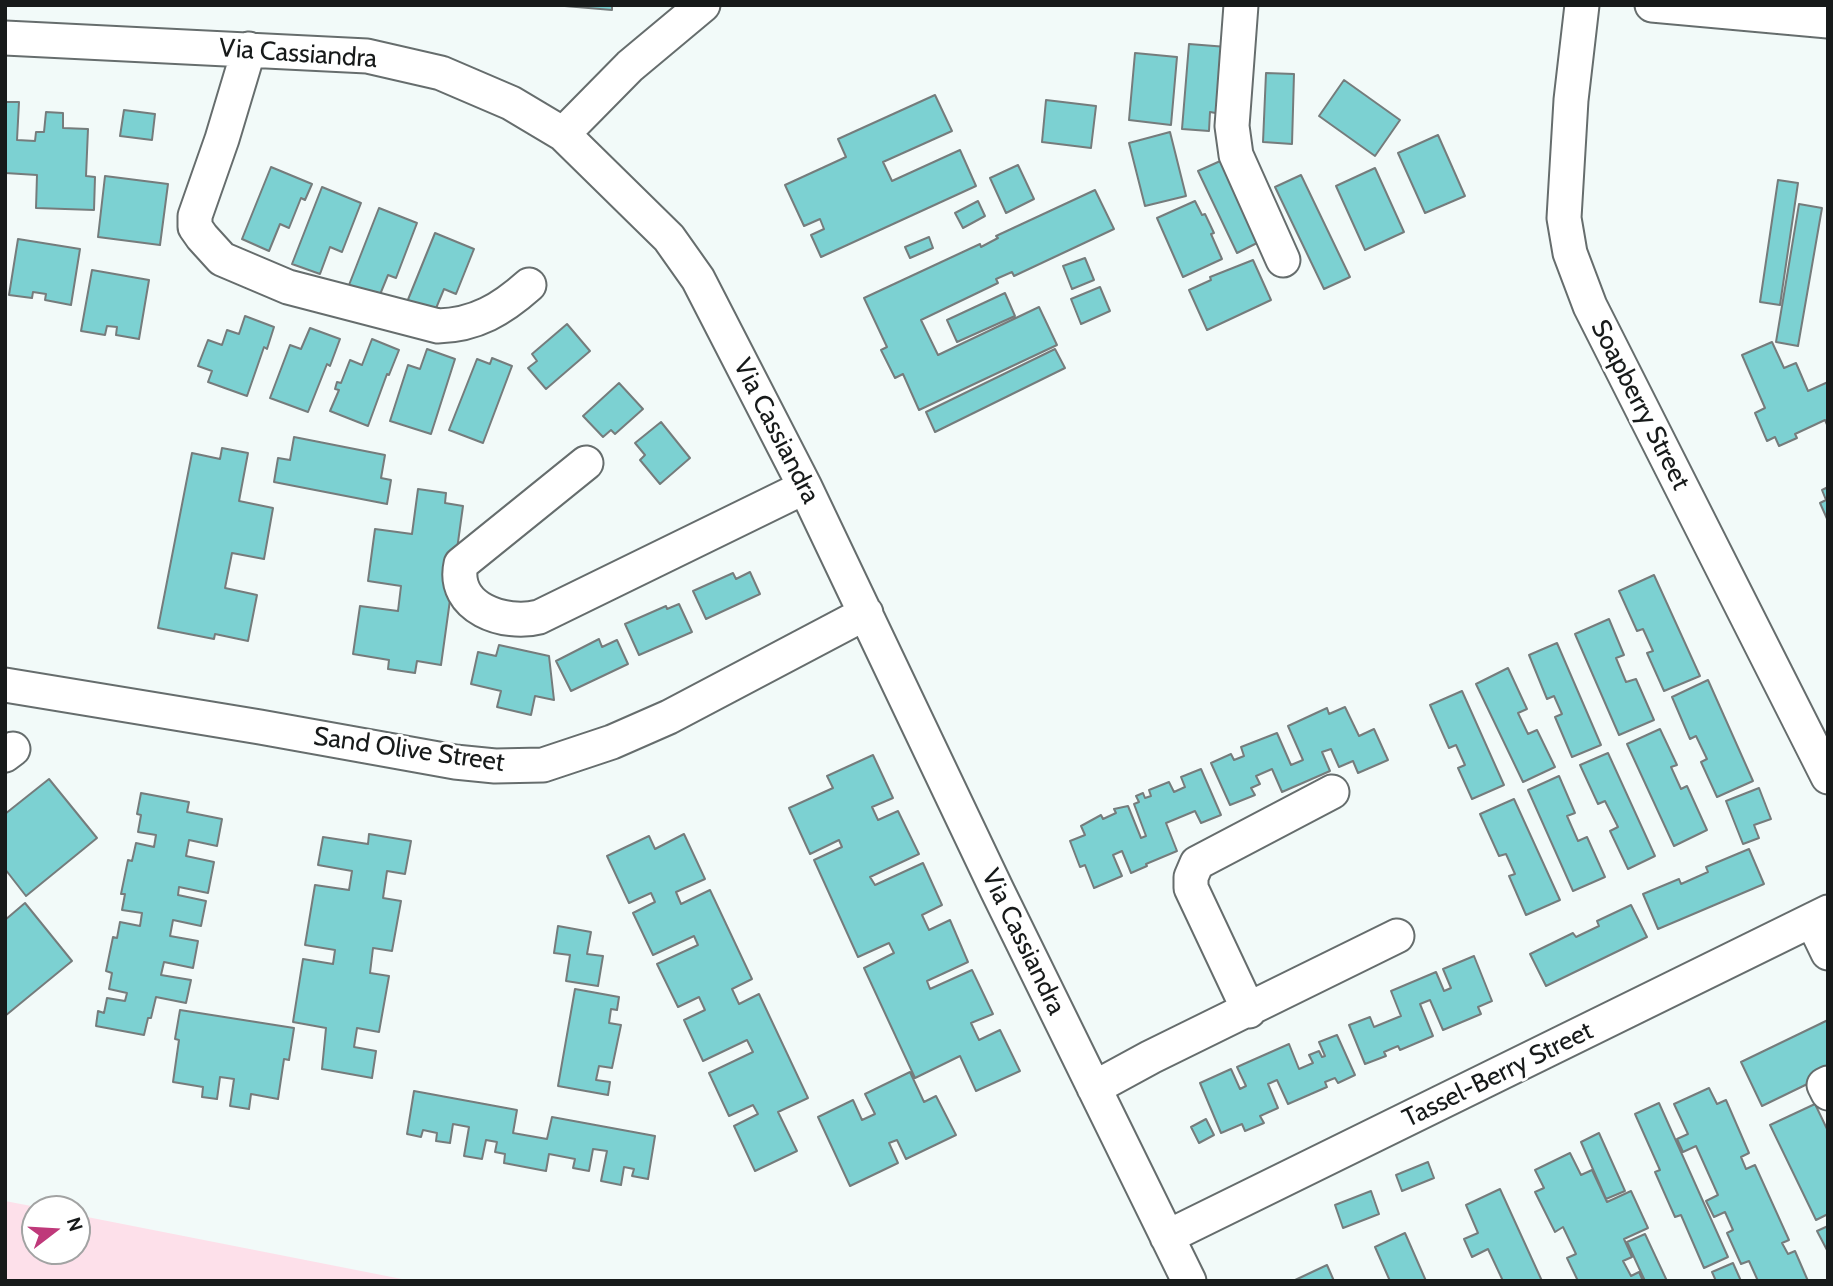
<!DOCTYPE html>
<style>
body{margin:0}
#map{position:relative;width:1833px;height:1286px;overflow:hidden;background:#f2faf9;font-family:Cabin,sans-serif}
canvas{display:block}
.frame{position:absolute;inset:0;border:7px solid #171a1a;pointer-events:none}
.north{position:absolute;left:21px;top:1195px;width:70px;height:70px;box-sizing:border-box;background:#fff;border:2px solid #a2a3a3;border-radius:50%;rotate:73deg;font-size:19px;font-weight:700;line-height:28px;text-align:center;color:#171a1a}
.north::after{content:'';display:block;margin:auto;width:24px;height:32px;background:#bf397a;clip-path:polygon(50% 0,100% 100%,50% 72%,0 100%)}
</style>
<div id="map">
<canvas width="1833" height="1286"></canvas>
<div class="frame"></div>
<div class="north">N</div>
</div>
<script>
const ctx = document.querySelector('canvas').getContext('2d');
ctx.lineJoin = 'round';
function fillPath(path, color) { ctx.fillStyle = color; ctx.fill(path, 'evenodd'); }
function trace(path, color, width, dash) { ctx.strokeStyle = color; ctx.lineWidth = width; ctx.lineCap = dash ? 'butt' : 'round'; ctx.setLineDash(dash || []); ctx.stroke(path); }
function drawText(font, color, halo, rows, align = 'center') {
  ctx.font = font + ' Cabin,sans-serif'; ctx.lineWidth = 6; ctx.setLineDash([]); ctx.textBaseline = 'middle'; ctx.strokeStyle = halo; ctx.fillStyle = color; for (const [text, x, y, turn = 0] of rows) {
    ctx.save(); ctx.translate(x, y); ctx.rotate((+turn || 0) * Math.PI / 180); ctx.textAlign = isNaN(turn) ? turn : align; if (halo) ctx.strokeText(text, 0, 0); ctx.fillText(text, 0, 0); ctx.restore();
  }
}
fillPath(new Path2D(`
 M5 1201 47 1209H35V1251H77V1215L412 1281H5Z`), '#fde0ea');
const building = new Path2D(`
 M553 5H612V10Z
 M1189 44 1227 47 1221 114 1210 112 1209 131 1182 129Z
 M1135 53 1177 57 1171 125 1129 120Z
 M1266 73 1294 74 1292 144 1263 142Z
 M1344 80 1400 120 1375 156 1319 116Z
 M935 95 952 131 883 162 892 181 960 150 976 186 821 257 811 235 824 229 820 219 804 226 785 185 846 157 838 139Z
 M1046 100 1096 106 1091 148 1042 142Z
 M5 102H19L17 140 35 141 36 132H44L46 112 63 113V128L88 129 86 176 95 177 94 210 36 208 37 175 5 173Z
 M124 110 155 114 152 140 120 136Z
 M1170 132 1186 196 1145 206 1129 143Z
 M1438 135 1465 196 1425 213 1398 153Z
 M1227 158 1265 239 1237 253 1198 171Z
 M1018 165 1034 199 1006 213 990 178Z
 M271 167 312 184 305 200 301 198 289 228 280 224 269 251 242 239Z
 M1375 168 1404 232 1365 250 1336 186Z
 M1301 175 1350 277 1324 289 1275 187Z
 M105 176 168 184 160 245 98 237Z
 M1778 180 1798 183 1780 305 1760 302Z
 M322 187 361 203 342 252 330 247 320 274 292 264Z
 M1095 190 1114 229 1014 276 1012 272 996 279 998 283 921 320 938 355 1039 307 1057 345 919 410 903 374 895 378 881 350 887 347 864 298 980 244 981 247 998 238 996 236Z
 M978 201 985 216 963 228 955 213Z
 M1195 201 1202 215 1205 214 1214 233 1211 234 1222 259 1183 277 1157 218Z
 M1799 204 1822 208 1798 346 1776 342Z
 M379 208 417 223 396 278 388 275 379 297 349 285Z
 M435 233 474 249 456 294 444 289 432 318 405 307Z
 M929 237 933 248 910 258 905 247Z
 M18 239 80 249 71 305 45 300 46 294 33 292 32 298 9 295Z
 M1085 258 1094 280 1072 289 1063 266Z
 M1253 260 1271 300 1207 330 1189 290 1211 280 1210 277Z
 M92 270 149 280 139 339 116 335 117 327 107 326 105 335 81 331Z
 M1100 287 1110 311 1081 324 1071 299Z
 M1005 293 1015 316 957 342 947 320Z
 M245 316 274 327 267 349 264 347 247 396 208 382 212 371 198 366 208 340 222 345 227 330 239 334Z
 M567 324 590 351 546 389 528 368 537 361 532 354Z
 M310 328 340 339 330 366 327 364 308 412 270 398 290 345 301 349Z
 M372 339 399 350 389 375 387 374 368 426 330 411 339 390 335 389 337 382 341 383 350 360 362 365Z
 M1772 342 1784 368 1796 363 1808 391 1828 382V427L1825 420 1795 434 1797 438 1779 446 1775 437 1767 441 1755 413 1765 408 1742 355Z
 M427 349 455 359 431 434 390 421 408 365 420 369Z
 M1055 349 1065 368 935 432 926 412Z
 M492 358 512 366 483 443 449 430 477 359 490 364Z
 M619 383 643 409 615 434 611 430 603 437 583 416Z
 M661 422 690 458 660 484 640 460 645 455 635 443Z
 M294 437 385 455 381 478 391 480 387 504 274 482 278 458 290 460Z
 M222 448 248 453 239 501 273 508 264 559 232 553 225 588 257 595 248 641 215 634 214 639 158 628 192 453 220 459Z
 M1828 487V521L1820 503 1826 500 1822 490Z
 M418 489 446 493 445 503 463 506 441 665 417 661 415 673 388 669 389 660 353 654 360 606 398 611 401 586 368 581 375 529 412 534Z
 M750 572 760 594 706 619 693 591 733 573 736 579Z
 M1654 575 1700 676 1664 691 1647 653 1653 651 1643 629 1637 631 1619 591Z
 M679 604 692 632 639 655 625 624 666 606 667 609Z
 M1609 619 1624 655 1616 658 1626 682 1636 679 1654 720 1619 735 1575 634Z
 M599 639 602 647 617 640 628 664 571 691 556 661Z
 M1557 643 1601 745 1572 757 1555 717 1562 714 1554 696 1547 699 1529 655Z
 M499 645 549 656 554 700 535 696 531 715 497 707 501 691 471 684 478 652 496 656Z
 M1508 668 1527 709 1518 713 1528 734 1537 730 1555 767 1523 782 1476 684Z
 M1708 680 1753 781 1717 797 1701 762 1707 759 1696 736 1690 739 1672 697Z
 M1462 691 1504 785 1472 799 1458 768 1465 765 1456 745 1449 748 1430 705Z
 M1345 707 1359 736 1374 729 1388 760 1358 773 1353 761 1339 767 1331 749 1322 752 1330 771 1282 792 1272 769 1256 776 1260 784 1251 788 1255 795 1230 805 1211 763 1231 754 1234 760 1244 756 1241 747 1277 733 1291 765 1303 760 1288 726 1327 708 1329 714Z
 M1660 729 1677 765 1671 767 1681 789 1687 786 1707 830 1674 846 1627 744Z
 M1608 753 1655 856 1628 869 1610 831 1618 827 1605 801 1598 804 1580 765Z
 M873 755 893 798 872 807 878 820 898 811 919 854 870 877 875 885 923 863 942 905 922 915 929 930 950 920 968 962 927 981 930 989 972 970 993 1014 971 1023 979 1040 1000 1030 1020 1071 976 1091 960 1056 915 1078 864 968 894 953 889 943 858 957 814 860 842 847 839 840 810 854 789 808 833 788 827 776Z
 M1201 769 1221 815 1201 823 1195 811 1166 823 1177 851 1146 864 1147 866 1131 873 1122 851 1113 855 1122 876 1094 888 1085 865 1080 867 1070 841 1085 835 1081 826 1101 815 1103 819 1116 813 1114 809 1128 806 1141 838 1146 836 1134 804 1139 802 1136 796 1143 793 1145 798 1151 796 1149 790 1169 782 1174 792 1185 787 1181 777Z
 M1559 776 1575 813 1567 816 1578 841 1587 837 1605 877 1573 891 1528 790Z
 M49 779 97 838 26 896 5 869V814Z
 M1759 788 1771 819 1754 825 1759 838 1743 844 1726 801Z
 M141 793 189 802 187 812 222 819 217 846 189 840 186 856 214 862 208 893 179 887 178 895 206 901 201 926 173 920 170 936 198 941 193 968 164 962 161 975 191 980 186 1003 156 997 151 1018H148L144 1035 96 1026 98 1011 104 1013 107 998 125 1001 127 993 109 989 112 973 106 971 113 937 117 938 120 922 140 926 142 913 122 910 125 894H121L128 860 132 861 136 843 154 847 156 835 138 832 141 815 137 814Z
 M1514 799 1560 900 1526 915 1509 876 1515 874 1506 854 1499 856 1480 814Z
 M369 834 411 841 405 874 387 871 383 898 401 901 392 951 373 948 370 973 389 976 379 1032 357 1028 354 1047 376 1051 372 1078 322 1069 326 1028 293 1022 303 959 333 964 335 950 305 945 315 885 349 890 352 871 318 865 323 837 368 844Z
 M684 834 705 879 676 892 681 904 710 890 752 979 732 989 739 1004 759 994 808 1098 778 1112 797 1151 755 1171 734 1126 758 1114 753 1105 729 1116 709 1073 753 1052 747 1040 703 1061 684 1020 705 1010 699 997 678 1007 657 964 698 945 694 936 653 955 633 913 655 902 651 893 629 903 607 856 649 836 655 849Z
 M1749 849 1764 884 1658 929 1643 894 1679 879 1681 884 1708 872 1706 867Z
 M25 903 72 961 5 1016V920Z
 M1631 905 1647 937 1546 986 1530 954 1573 933 1576 937 1599 926 1597 921Z
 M558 926 591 932 587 954 603 956 598 986 566 981 570 955 554 953Z
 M1474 956 1492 1001 1478 1007 1481 1014 1443 1030 1430 1000 1420 1004 1433 1036 1400 1050 1398 1046 1384 1052 1386 1056 1365 1064 1349 1025 1370 1017 1374 1027 1401 1016 1391 991 1436 972 1444 991 1451 988 1443 969Z
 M575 989 619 997 617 1010 611 1009 609 1023 621 1025 612 1068 599 1066 596 1080 610 1082 608 1095 558 1086Z
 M180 1010 294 1028 289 1060 284 1059 278 1099 251 1094 249 1109 230 1106 234 1079 220 1077 217 1099 202 1097 203 1087 173 1082 179 1040 175 1039Z
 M1828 1020V1074L1762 1106 1741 1062Z
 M1337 1035 1355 1075 1338 1083 1335 1078 1325 1082 1327 1087 1288 1104 1277 1080 1268 1084 1278 1108 1260 1116 1264 1123 1245 1131 1242 1124 1221 1133 1200 1083 1231 1069 1240 1089 1246 1086 1237 1067 1289 1044 1299 1069 1313 1063 1309 1055 1319 1051 1322 1057 1325 1056 1319 1042Z
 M910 1072 924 1102 936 1096 956 1135 906 1159 897 1140 889 1143 898 1163 850 1186 818 1117 853 1100 862 1120 875 1114 865 1094Z
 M1709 1088 1717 1104 1726 1100 1749 1153 1741 1157 1746 1169 1755 1165 1789 1240 1782 1243 1788 1254 1795 1251 1808 1281H1758L1749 1261 1741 1264 1727 1233 1733 1230 1725 1212 1714 1217 1706 1201 1718 1195 1696 1146 1683 1152 1677 1139 1688 1134 1674 1104Z
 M414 1091 517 1110 513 1133 547 1139 552 1117 655 1136 648 1179 632 1176 634 1169 624 1167 621 1185 601 1181 607 1151 593 1149 589 1171 573 1168 575 1159 549 1154 546 1171 504 1163 505 1154 495 1152 497 1142 486 1140 482 1159 464 1156 469 1127 453 1124 450 1143 436 1141 437 1133 423 1130 421 1137 407 1134Z
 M1659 1103 1728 1257 1704 1268 1681 1215 1675 1217 1655 1172 1660 1170 1635 1114Z
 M1815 1104 1828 1131V1214L1816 1220 1770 1125Z
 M1206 1119 1214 1135 1199 1143 1191 1127Z
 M1599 1133 1625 1191 1606 1199 1581 1142Z
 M1570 1153 1581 1175 1592 1170 1607 1202 1631 1191 1648 1228 1624 1239 1632 1257 1623 1261 1631 1276 1639 1272 1643 1281H1578L1567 1258 1576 1254 1563 1227 1555 1232 1535 1192 1544 1188 1535 1170Z
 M1428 1162 1434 1178 1402 1191 1396 1175Z
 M1500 1189 1542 1281H1503L1488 1249 1472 1257 1464 1239 1478 1233 1466 1205Z
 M1371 1191 1379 1214 1343 1228 1335 1205Z
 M1828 1226V1252L1817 1231Z
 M1405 1233 1426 1281H1390L1375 1247Z
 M1645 1234 1667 1281H1645L1627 1242Z
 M1733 1263 1741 1281H1716L1712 1272Z
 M1327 1265 1334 1281H1293Z`);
fillPath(building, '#7cd1d2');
trace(building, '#757c7c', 2);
const minor = new Path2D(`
 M1241 5 1232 126 1236 155 1283 260
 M1582 5 1571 100 1564 218 1570 253 1590 306 1828 777
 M1652 5 1828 21
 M5 38 367 56 441 73 511 103 563 134 669 238 698 279 805 487 997 890 1189 1281
 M249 49 222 139 195 216V227L202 237 222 259 288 287 438 326C476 325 502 309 529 285
 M563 134 630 66 703 5
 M586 463 461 564C451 608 505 626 539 617L805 487
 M5 685 260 727 455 762 495 766 543 765 612 742 669 717 866 613
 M5 755 13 749
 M1812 920 1828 953
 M1249 1011 1191 888V877L1197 863 1332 792
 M1828 1083 1824 1085 1828 1093
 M1094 1088 1151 1057 1397 936
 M1167 1237 1828 912`);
trace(minor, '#666d6d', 37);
trace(minor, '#fff', 33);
drawText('26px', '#171a1a', '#fff', [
 ["Via Cassiandra",298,54,4],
 ["Soapberry Street",1640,405,63],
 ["Via Cassiandra",776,431,63],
 ["Sand Olive Street",409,750,8],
 ["Via Cassiandra",1023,942,64],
 ["Tassel-Berry Street",1498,1075,-26]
]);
</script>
